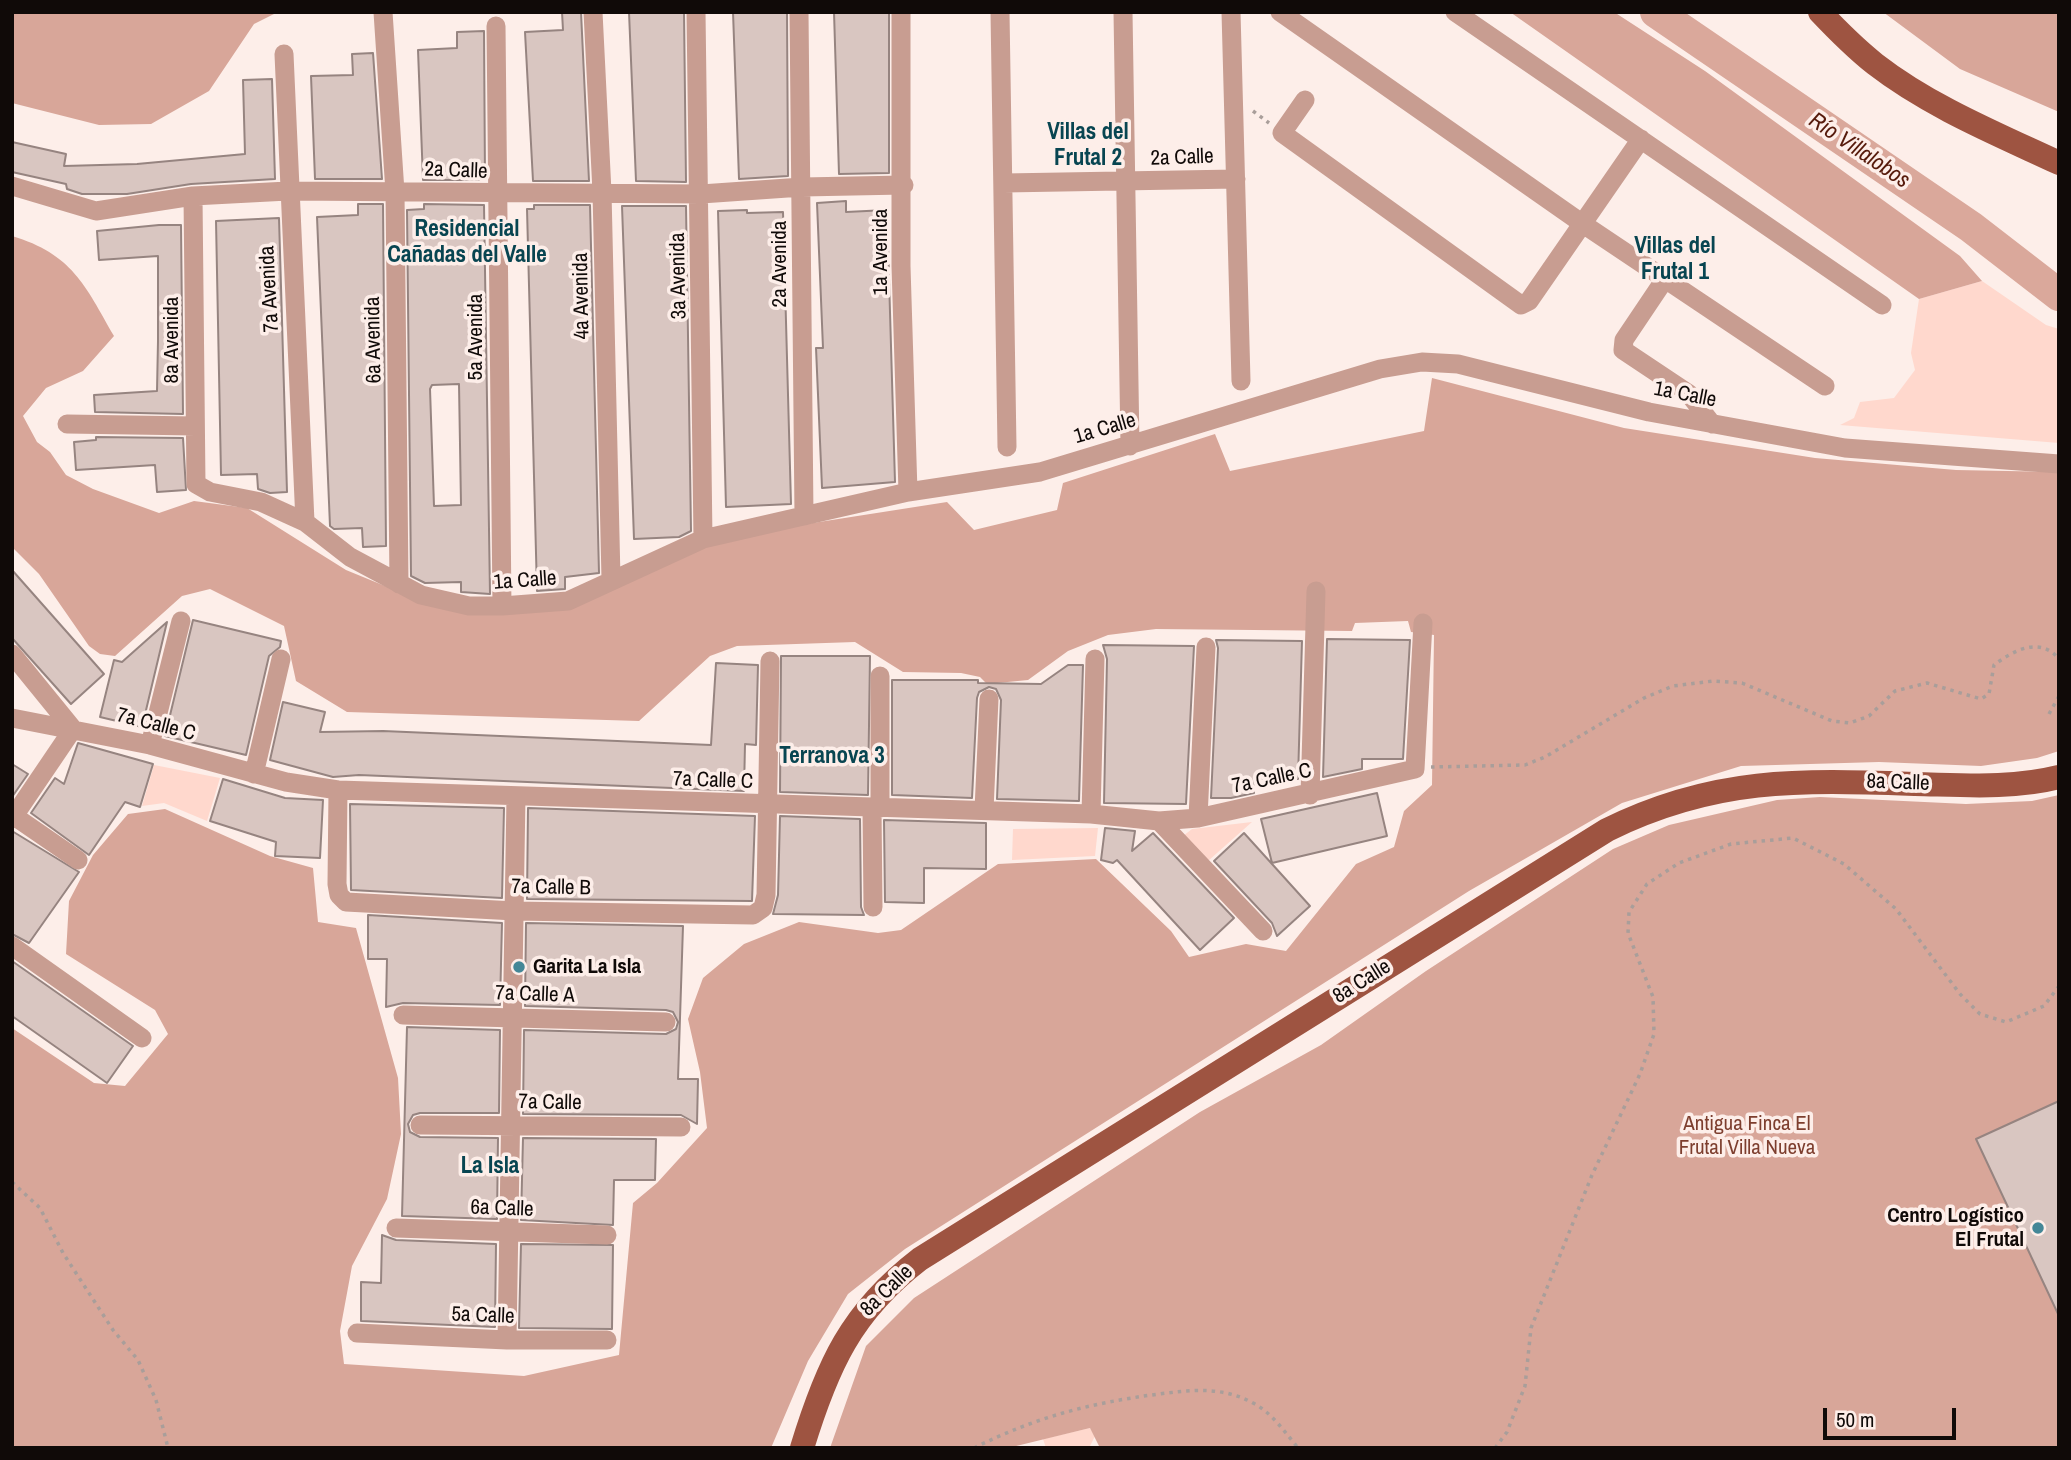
<!DOCTYPE html>
<meta charset="utf-8">
<style>
body{margin:0}
#map{position:relative;width:2071px;height:1460px;overflow:hidden;background:#fdeee9;font-family:"Archivo Narrow",sans-serif}
canvas{display:block}
.frame{position:absolute;inset:0;border:14px solid #100a08;pointer-events:none}
.scale{position:absolute;left:1823px;top:1408px;width:133px;height:32px;box-sizing:border-box;border:4px solid #100a08;border-top:0;padding-left:9px;font-size:21px;line-height:24px;white-space:nowrap;color:#100a08;-webkit-text-stroke:5px #fdeee9;paint-order:stroke}
</style>
<div id="map">
<canvas width="2071" height="1460"></canvas>
<div class="frame"></div>
<div class="scale">50 m</div>
</div>
<script>
const ctx = document.querySelector('canvas').getContext('2d');
ctx.lineJoin = 'round';
function fillPath(path, color) { ctx.fillStyle = color; ctx.fill(path, 'evenodd'); }
function trace(path, color, width, dash) { ctx.strokeStyle = color; ctx.lineWidth = width; ctx.lineCap = dash ? 'butt' : 'round'; ctx.setLineDash(dash || []); ctx.stroke(path); }
function drawText(font, color, halo, rows, align = 'center') {
  ctx.font = font + ' "Archivo Narrow",sans-serif'; ctx.lineWidth = 7; ctx.setLineDash([]); ctx.textBaseline = 'middle'; ctx.strokeStyle = halo; ctx.fillStyle = color; for (const [text, x, y, turn = 0] of rows) {
    ctx.save(); ctx.translate(x, y); ctx.rotate((+turn || 0) * Math.PI / 180); ctx.textAlign = isNaN(turn) ? turn : align; if (halo) ctx.strokeText(text, 0, 0); ctx.fillText(text, 0, 0); ctx.restore();
  }
}
fillPath(new Path2D(`
 M1982 281 2046 325 2059 329V443L1840 425 1854 418 1860 402 1894 398 1915 370 1911 353 1919 299Z
 M154 765 220 778 207 821 164 803 142 806Z
 M1252 822 1208 861 1183 836 1192 829Z
 M1098 828 1095 856 1012 860 1013 829Z
 M1090 1428 1095 1436 1089 1448H1046L1043 1439Z`), '#ffd8cd');
fillPath(new Path2D(`
 M12 12H278L254 24 209 91 151 124 99 125 12 103Z
 M1510 12H1614L1705 71 1960 256 1982 281 1919 299Z
 M1883 12H2059V112L1960 69Z
 M12 236C72 254 85 285 114 336L83 371 46 388 23 416 37 442 50 452 66 475 93 489 159 513 194 501 247 508 346 570 407 595 519 611 692 547 755 532 947 502 974 530 1057 510 1063 483 1215 434 1230 471 1424 431 1432 378 1624 428 1815 458 1956 470 2059 472V751L2037 758 1981 766 1879 762 1741 766 1622 803 1469 891 905 1249 848 1294 808 1361 771 1448H12V1028L94 1083 125 1086 168 1034 155 1010 66 954 69 901 93 855 128 814 165 809 270 856 313 868 318 922 356 928 398 1078 401 1134 387 1199 352 1266 340 1331 344 1364 524 1376 619 1355 633 1203 657 1183 707 1128 700 1072 688 1019 703 978 744 944 799 922 878 933 901 930 998 864 1096 859 1171 931 1189 957 1246 944 1286 951 1356 864 1394 847 1404 811 1432 785 1434 635 1411 632 1408 621 1355 623 1352 631 1156 629 1108 635 1068 651 1028 680 987 684 980 677 961 673 903 672 855 642 737 646 710 656 639 721 347 712 296 681 284 626 210 589 182 596 115 656 100 654 89 646 39 574 12 547Z
 M2059 795V1448H1100L1090 1428 1008 1448H830L866 1346 914 1298 1200 1112 1321 1045 1426 971 1613 849 1669 825 1777 800 1820 797 1966 804 2032 801Z`), '#d8a699');
trace(new Path2D(`
 M1656 12 1971 227 2059 295`), '#daa89b', 32);
const building = new Path2D(`
 M562 12H581L589 181H533L525 32 563 30Z
 M629 12H684L686 182 636 181Z
 M733 12H787L788 176 739 179Z
 M834 12H889V173L839 174Z
 M484 31 485 180H423L418 50 457 48V32Z
 M373 53 382 179H315L311 76 353 75 352 54Z
 M272 79 275 179 191 184 127 194H82L67 189 66 184 12 172V142L66 154 64 166 137 164 245 154 243 80Z
 M846 201V212L887 210 895 482 822 488 816 348H823L817 203Z
 M358 204H383L386 546 363 547 362 528 334 529 330 526 317 217 358 215Z
 M424 204 484 205 490 594 461 592V582L425 583 411 576 407 210 424 209ZM459 384 461 505 434 506 430 389 432 385Z
 M534 205H590L599 573 565 577V589L537 591 527 209H534Z
 M622 206H686L691 531 679 537 634 539Z
 M747 210V213L783 212 791 504 726 507 718 211Z
 M279 218 287 492 270 493 258 489 257 474 221 475 216 221Z
 M159 225H181L183 414 95 412 94 395 157 391 158 341V256L99 260 97 231Z
 M96 437 183 438 186 490 157 492 155 465 76 470 74 442 96 440Z
 M12 570 104 674 71 704 12 638Z
 M193 620 281 641 280 647 269 656 246 755 165 736Z
 M167 622 142 727 100 717 114 660 122 662Z
 M1327 639 1410 640 1403 759H1362V769L1323 777Z
 M1216 640 1302 641 1298 779H1254V793L1231 798H1211L1218 648Z
 M1103 645 1194 646 1186 804 1104 803 1107 659Z
 M781 656H870L868 795 780 792Z
 M716 663 758 665 756 745 745 744 744 791 359 775 333 777 270 760 283 702 325 712 320 732 383 731 711 745Z
 M1068 665H1083L1079 801 997 799 1001 700 996 689 989 687 979 692 977 698 972 798 892 795V680H978V683L1041 684Z
 M78 743 153 764 140 807 125 802 89 855 31 813 55 778 64 784Z
 M12 764 28 774 12 797Z
 M223 779 285 798 323 800 320 858 275 856 276 842 210 821Z
 M1377 793 1387 836 1272 863 1261 819Z
 M350 804 504 808 502 898 351 890Z
 M528 808 755 816 752 901 527 899Z
 M780 816 860 819 861 907 864 915 773 914 778 895Z
 M884 820 986 823V869L924 868V903L885 902Z
 M1105 828 1135 831 1132 851 1153 833 1234 918 1200 950 1117 860 1113 863 1101 860Z
 M12 831 79 872 29 943 12 934Z
 M1244 833 1310 906 1277 936 1272 923 1214 861Z
 M368 915 502 923 500 1005 403 1003 386 1007 387 959H368Z
 M526 923 683 926 678 1079H698L697 1124 681 1115 523 1114 524 1030 666 1034 676 1029 678 1022 673 1012 666 1010 525 1006Z
 M12 961 133 1046 107 1083 12 1016Z
 M407 1027 500 1030 499 1113H420L413 1115 408 1124 410 1132 420 1137 498 1138 497 1219 402 1216Z
 M2059 1101V1316L1976 1139Z
 M523 1138 656 1139 655 1180H614L613 1225 521 1220Z
 M382 1235 396 1240 496 1244 495 1327 361 1321V1282L381 1283Z
 M521 1244 613 1245 612 1329 519 1328Z`);
fillPath(building, '#d9c6c1');
trace(building, '#968480', 2);
trace(new Path2D(`
 M1253 111 1269 123
 M2049 714 2059 696
 M1431 767 1525 765 1545 757 1644 698 1673 686 1713 681 1742 683 1832 721 1850 723 1869 716 1895 691 1927 683 1981 699 1989 694 1994 665C2014 650 2040 636 2059 659
 M12 1182 40 1208 63 1253 113 1330 138 1360 156 1400 168 1448
 M974 1448C1036 1417 1090 1403 1159 1394 1192 1390 1222 1386 1253 1403 1272 1413 1284 1431 1298 1448
 M1495 1448 1507 1432 1525 1386 1531 1328 1592 1175 1640 1074 1654 1034 1653 997 1628 933 1629 912 1647 884 1679 863 1731 844 1793 838 1844 864 1896 909 1960 994 1980 1014 2006 1022 2044 1006 2059 986`), '#a99e9a', 3.5, [3.5, 5]);
trace(new Path2D(`
 M383 12 395 192 399 584
 M593 12 602 192 611 579
 M696 12 703 539
 M799 12 804 516
 M901 12V266L908 492
 M1000 12 1007 447
 M1123 12 1130 446
 M1231 12 1241 381
 M1280 12 1583 224 1825 386
 M1455 12 1882 305
 M496 26 502 606
 M284 54 305 522
 M1305 100 1282 133 1521 305 1529 301 1641 139
 M1004 183 1236 179
 M12 186 96 211 193 196 288 191 701 194 802 187 904 185
 M193 196 196 484 210 492 261 502 305 522 350 557 421 595 469 606H502L568 601 703 539 908 492 1040 472 1380 369 1422 362 1458 364 1649 412 1845 448 2059 464
 M1665 279 1624 340 1623 350 1689 394 1712 424
 M67 424 195 426
 M12 654 73 729 12 819
 M12 718 150 745 286 782 338 790 1091 814 1159 821 1198 818 1415 769 1423 623
 M150 745 181 621
 M254 774 281 659
 M338 790 337 884 339 895 346 902 515 911 753 915 763 908 766 895 770 661
 M1310 795 1316 591
 M872 808 873 907
 M880 808V676
 M984 810 989 699
 M1091 814 1095 659
 M14 816 78 860
 M1198 818 1206 647
 M1159 821 1263 931
 M12 946 142 1038
 M403 1015 666 1022
 M420 1125 681 1127
 M396 1228 607 1235
 M357 1333 507 1340H607
 M507 1340 516 796`), '#c89d91', 19);
trace(new Path2D(`
 M1820 12C1837 30 1855 48 1875 64 1929 106 1997 134 2059 163
 M802 1448C827 1366 851 1312 920 1259L1607 830C1714 777 1799 780 1915 784 1963 785 2011 789 2059 777`), '#9e5441', 24);
for (const [x, y, r, color] of [
 [519,967,7,"#448797"],
 [2038,1228,7,"#448797"]
]) { const dot = new Path2D(); dot.arc(x, y, r, 0, 2 * Math.PI); ctx.fillStyle = color; ctx.fill(dot); trace(dot, '#fdeee9', 2.5); }
drawText('21px', '#100a08', '#fdeee9', [
 ["2a Calle",1182,158,-2],
 ["2a Calle",456,171,2],
 ["1a Avenida",881,252,-90],
 ["2a Avenida",780,264,-90],
 ["3a Avenida",679,276,-91],
 ["7a Avenida",270,289,-93],
 ["4a Avenida",582,296,-91],
 ["5a Avenida",476,337,-90],
 ["8a Avenida",172,340,-90],
 ["6a Avenida",374,340,-91],
 ["1a Calle",1685,395,11],
 ["1a Calle",1105,429,-16],
 ["1a Calle",525,581,-4],
 ["7a Calle C",156,725,14],
 ["7a Calle C",1272,779,-12],
 ["7a Calle C",713,781,2],
 ["8a Calle",1898,783,2],
 ["7a Calle B",551,888,1],
 ["8a Calle",1362,982,-32],
 ["7a Calle A",535,995,2],
 ["7a Calle",550,1103,1],
 ["6a Calle",502,1209,2],
 ["8a Calle",887,1291,-44],
 ["5a Calle",483,1316,2]
]);
drawText('bold 21px', '#100a08', '#fdeee9', [
 ["Garita La Isla",533,967],
 ["Centro Logístico",2024,1216,"right"],
 ["El Frutal",2024,1240,"right"]
], 'left');
drawText('21px', '#7d3e2e', '#fdeee9', [
 ["Antigua Finca El",1747,1124],
 ["Frutal Villa Nueva",1747,1148]
]);
drawText('bold 23px', '#084551', '#fdeee9', [
 ["Villas del",1088,133],
 ["Frutal 2",1088,159],
 ["Residencial",467,230],
 ["Cañadas del Valle",467,256],
 ["Villas del",1675,247],
 ["Frutal 1",1675,273],
 ["Terranova 3",832,757],
 ["La Isla",490,1167]
]);
drawText('italic 23px', '#561a0b', '#fdeee9', [
 ["Río Villalobos",1859,151,34]
]);
</script>
